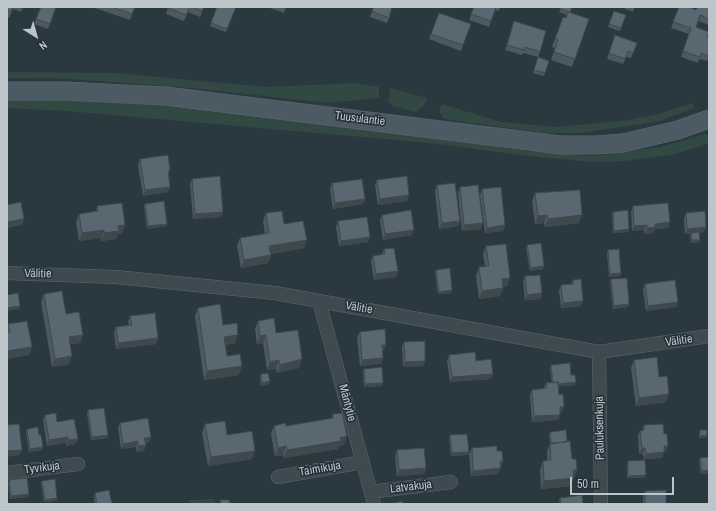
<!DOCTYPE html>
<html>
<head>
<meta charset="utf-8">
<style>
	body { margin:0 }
	#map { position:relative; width:716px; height:511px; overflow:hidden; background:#2a3940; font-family:"Archivo Narrow",sans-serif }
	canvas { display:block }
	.frame { position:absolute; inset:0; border:8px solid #bbc5ca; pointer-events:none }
	.north { position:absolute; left:16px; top:16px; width:40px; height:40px; -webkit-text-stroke:3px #232f36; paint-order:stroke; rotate:143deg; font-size:11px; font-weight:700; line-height:16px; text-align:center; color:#bbc5ca }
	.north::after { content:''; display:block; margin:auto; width:14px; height:18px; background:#bbc5ca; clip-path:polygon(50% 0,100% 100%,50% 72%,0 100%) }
	.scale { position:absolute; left:570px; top:477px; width:104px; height:18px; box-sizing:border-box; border:2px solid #bbc5ca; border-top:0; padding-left:5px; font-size:12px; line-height:14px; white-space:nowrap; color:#bbc5ca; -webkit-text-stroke:3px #232f36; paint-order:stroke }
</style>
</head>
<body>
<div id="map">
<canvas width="716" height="511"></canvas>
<div class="frame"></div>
<div class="north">N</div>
<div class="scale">50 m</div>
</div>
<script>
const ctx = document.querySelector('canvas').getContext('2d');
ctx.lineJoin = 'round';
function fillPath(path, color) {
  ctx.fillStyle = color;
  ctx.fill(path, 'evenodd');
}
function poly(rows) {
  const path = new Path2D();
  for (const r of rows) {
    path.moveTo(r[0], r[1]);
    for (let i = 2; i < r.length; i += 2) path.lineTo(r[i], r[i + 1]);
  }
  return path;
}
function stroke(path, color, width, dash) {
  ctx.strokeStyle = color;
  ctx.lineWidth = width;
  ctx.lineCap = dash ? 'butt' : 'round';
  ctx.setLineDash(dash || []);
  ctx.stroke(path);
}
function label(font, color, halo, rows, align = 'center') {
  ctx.font = font + ' "Archivo Narrow",sans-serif';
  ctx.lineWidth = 3;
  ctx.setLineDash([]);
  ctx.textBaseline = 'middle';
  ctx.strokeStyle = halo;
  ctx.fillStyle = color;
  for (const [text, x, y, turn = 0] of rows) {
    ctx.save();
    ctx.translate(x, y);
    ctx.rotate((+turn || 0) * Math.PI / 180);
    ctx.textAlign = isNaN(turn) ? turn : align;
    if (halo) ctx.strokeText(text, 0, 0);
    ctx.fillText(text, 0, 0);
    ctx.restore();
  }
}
fillPath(poly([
	[7,72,115,73,267,87,355,83,379,87,379,98,327,103,192,88,55,78,7,78],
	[390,88,427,98,425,105,416,112,392,106,392,104,388,102],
	[7,97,63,98,190,106,528,151,592,156,661,147,704,134,708,135,709,142,707,144,671,155,625,161,592,162,528,156,430,143,67,111,7,108],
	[692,103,695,108,656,122,580,133,548,133,449,120,443,118,439,110,442,104,501,122,557,127,628,120,658,114],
	[214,499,215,504,190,504,189,500]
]), '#324842');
const minor = poly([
	[7,273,116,277,275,293,599,352,709,336],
	[319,301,374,504],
	[599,352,601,504],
	[7,473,78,464],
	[278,477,363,462],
	[371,492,451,482]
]);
const secondary = poly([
	[7,91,66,91,166,96,561,145,595,145,623,143,678,130,709,119]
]);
stroke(minor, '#5c686e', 14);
stroke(secondary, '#5c686e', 19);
stroke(minor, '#3e4a50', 13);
stroke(secondary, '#4c5a63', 18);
fillPath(poly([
	[7,7,23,7,21,12,13,9,9,18,7,17],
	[56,7,48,29,34,24,36,19],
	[92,7,135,7,130,20],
	[168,7,204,7,200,17,188,12,184,21,166,14],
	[217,7,236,7,226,32,210,26],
	[267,7,286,7,284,13],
	[374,7,389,18,387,23,370,17],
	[474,7,500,7,499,11,495,10,489,27,469,20],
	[561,7,570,12,589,19,572,67,551,60,555,48,552,47,560,25,566,18,567,15,559,12],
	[621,7,635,7,633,12],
	[679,7,696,10,709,7,709,25,698,21,696,27,707,36,709,55,707,61,699,59,698,63,681,57,689,34,671,28],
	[614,11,626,15,620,31,608,27],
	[439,13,471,24,461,51,429,39],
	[514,21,540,52,538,57,523,53,522,55,505,50],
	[615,35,637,43,631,58,626,57,623,64,607,59],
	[538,57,549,61,544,76,533,73],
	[140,159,170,170,169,174,170,187,168,192,143,196,138,165],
	[192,179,223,212,221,217,193,219,190,184],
	[377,180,409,195,407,201,378,205,375,185],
	[332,183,365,199,363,204,333,209,330,189],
	[437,185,460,221,458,226,439,229,435,191],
	[460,187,483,223,481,229,462,231,458,193],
	[482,189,505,225,503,231,485,233,480,195],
	[535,193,579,223,545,227,544,223,535,224,532,201],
	[145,204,166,226,147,229,144,206],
	[97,206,125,225,122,233,118,234,116,239,101,241,101,238,79,241,76,222,79,214,96,212],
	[633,206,668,228,655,229,653,233,645,234,644,230,632,231,631,212],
	[613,212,628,232,613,233,612,214],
	[266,213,284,224,304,248,270,254,271,255,268,263,241,268,237,246,240,238,265,234,263,221],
	[686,213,704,232,699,233,700,240,699,243,691,243,690,236,691,234,685,234,684,219],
	[382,215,412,235,383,240,380,220],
	[338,221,370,237,368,242,339,246,336,227],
	[527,245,543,269,530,271,526,248],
	[486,246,510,278,507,286,502,287,503,288,500,296,479,299,476,276,479,267,485,267,483,254],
	[384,249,398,271,396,277,374,280,371,261,373,256,382,254],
	[608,250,621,273,620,276,609,277,607,253],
	[436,270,452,290,451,293,438,294,435,273],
	[525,276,542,293,540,299,525,300,523,282],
	[611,279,629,304,628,307,613,309,610,282],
	[573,280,581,306,561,308,559,291,561,285,571,284],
	[645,284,678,302,676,307,646,311,643,290],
	[44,294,66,314,83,335,80,343,70,344,69,364,52,367,41,302],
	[198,308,223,325,235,343,225,345,227,356,239,375,204,380,195,316],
	[130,316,158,338,156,344,116,349,114,332,116,327,129,325,128,322],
	[258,321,276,333,299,368,277,373,276,369,267,370,263,343,257,344,255,329],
	[8,324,32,347,29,355,7,359,7,327],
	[360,332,384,350,383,351,383,358,381,364,360,366,357,337],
	[404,342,425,361,423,366,403,367,402,347],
	[449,355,476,361,493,374,491,379,450,382,447,361],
	[634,360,666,402,636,406,631,368],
	[551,365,571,375,576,382,575,385,559,386,559,395,562,413,560,413,560,415,558,420,532,422,530,395,532,390,544,388,546,383,552,383,550,368],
	[364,369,382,386,364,387,363,372],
	[261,374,270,381,269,384,261,386,260,377],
	[88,410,108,435,107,438,91,440,87,413],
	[333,414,344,445,339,446,338,449,284,458,283,455,275,456,271,434,274,426,286,426,331,419],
	[45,415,57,422,78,439,75,444,66,446,66,443,47,446,43,420],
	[120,423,151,437,149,442,145,443,144,451,136,452,136,447,121,449,118,428],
	[205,424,252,459,208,466,202,433],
	[644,425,664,434,666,452,664,452,662,458,644,459,643,454,639,454,638,436,640,431,642,431],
	[27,429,39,435,43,447,42,450,29,452,26,432],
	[700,430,706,438,699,438,699,433],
	[550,432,567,442,572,459,577,470,571,486,541,489,540,470,543,461,547,461,547,452,550,443,549,435],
	[450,435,469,452,468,455,451,456,449,438],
	[472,448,497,451,503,461,501,467,500,467,498,474,471,476,469,454],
	[397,450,426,468,424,474,397,476,395,456],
	[709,457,709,473,701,474,699,461,700,458],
	[628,461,646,475,644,478,627,478,627,464],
	[9,480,29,494,28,497,10,499,8,483],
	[42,481,57,498,56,501,44,502,41,483],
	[645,491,666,504,643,504,643,497],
	[95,493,112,504,95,504,94,496],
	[560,498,583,504,560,504,559,501]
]), '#4d5960');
fillPath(poly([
	[170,187,168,192,143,196,145,190],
	[409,195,407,201,378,205,380,199],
	[365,199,363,204,333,209,335,203],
	[223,212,221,217,193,219,195,214],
	[547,215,544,223,535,224,538,216],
	[582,215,579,223,545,227,548,219],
	[24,219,22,225,7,228,7,222],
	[460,221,458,226,439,229,442,223],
	[670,222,668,228,655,229,653,233,645,234,647,228,655,224],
	[483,223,481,229,462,231,464,225],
	[167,224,166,226,147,229,148,226],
	[125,225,122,233,118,234,116,239,101,241,104,233,118,226],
	[505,225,503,231,485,233,487,228],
	[647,225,644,230,632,231,634,226],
	[706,227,704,232,685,234,687,229],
	[629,229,628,232,613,233,614,231],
	[104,230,101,238,79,241,82,233],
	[414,230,412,235,383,240,385,234],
	[370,237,368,242,339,246,341,241],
	[307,240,304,248,266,254,269,246],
	[692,240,700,240,699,243,691,243],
	[271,255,268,263,241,268,244,260],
	[544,266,543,269,530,271,531,268],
	[398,271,396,277,374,280,376,274],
	[621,273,620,276,609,277,610,274],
	[510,278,507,286,499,287,502,279],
	[503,288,500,296,479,299,482,291],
	[452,290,451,293,438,294,439,292],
	[542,293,540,299,525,300,527,295],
	[583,301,581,306,561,308,563,303],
	[678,302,676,307,646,311,648,306],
	[629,304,628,307,613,309,614,306],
	[20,306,19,309,7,311,7,308],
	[83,335,80,343,66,345,69,337],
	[238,335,235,343,221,346,224,337],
	[266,335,263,343,257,344,260,336],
	[158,338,156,344,116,349,118,343],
	[382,345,386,345,384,350,380,351],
	[32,347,29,355,7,359,7,351],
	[72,356,69,364,52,367,55,359],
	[383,358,381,364,360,366,362,360],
	[302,359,299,368,277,373,280,365],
	[279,360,276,369,267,370,270,362],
	[425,361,423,366,403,367,405,362],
	[242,366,239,375,204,380,207,371],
	[493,374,491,379,450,382,452,377],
	[270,381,269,384,261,386,262,383],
	[576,382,575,385,552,387,553,384],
	[383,383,382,386,364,387,365,384],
	[669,394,666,402,636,406,639,398],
	[560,407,564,407,562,413,558,413],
	[560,415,558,420,532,422,534,416],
	[108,435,107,438,91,440,92,437],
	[707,435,706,438,699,438,700,436],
	[347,436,344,445,339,446,338,449,284,458,287,450],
	[68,437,66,443,47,446,49,440],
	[151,437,149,442,142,443,144,438],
	[78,439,75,444,66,446,68,440],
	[138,441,136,447,121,449,123,444],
	[146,445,144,451,136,452,138,446],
	[286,446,283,455,275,456,278,448],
	[664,446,668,446,666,452,662,452],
	[43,447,42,450,29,452,30,449],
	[642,448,645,448,643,454,639,454],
	[22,450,20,455,7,457,7,451],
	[255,451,252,459,208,466,211,457],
	[469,452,468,455,451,456,452,453],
	[664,452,662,458,644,459,646,454],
	[503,461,501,467,498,467,500,462],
	[426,468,424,474,397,476,399,470],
	[501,468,498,474,471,476,473,471],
	[573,470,577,470,571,486,541,489,544,481],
	[709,470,709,473,701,474,702,471],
	[646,475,644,478,627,478,628,476],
	[29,494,28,497,10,499,11,496],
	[57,498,56,501,44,502,45,500]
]), '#3e494e');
const building = poly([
	[7,7,13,7,11,12,7,10,7,7],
	[41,7,56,7,50,24,36,19,41,7],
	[111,7,135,7,132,14,111,7],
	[168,7,190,7,186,15,168,8,168,7],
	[192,7,204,7,202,11,192,7],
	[217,7,236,7,227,29,211,23,217,7],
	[374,7,392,7,389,18,372,11,374,7],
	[474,7,496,7,491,21,471,14,474,7],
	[561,7,572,7,570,12,561,9,561,7],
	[679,7,689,7,696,10,697,7,709,7,709,19,700,15,696,27,709,32,707,36,709,37,709,56,701,53,700,57,683,51,691,28,673,22,679,7],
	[614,11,626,15,621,28,609,24,614,11],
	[568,12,589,19,575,59,554,52,558,40,555,39,563,17,566,18,568,12],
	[439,13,471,24,463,45,431,34,439,13],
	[514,21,546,31,540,52,525,47,524,50,507,45,514,21],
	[615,35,637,43,633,53,628,51,625,59,609,53,615,35],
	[538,57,549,61,545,73,534,70,538,57],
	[168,155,170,170,168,171,170,187,145,190,140,159,168,155],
	[220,176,223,212,195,214,192,179,220,176],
	[407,176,409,195,380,199,377,180,407,176],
	[362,179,365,199,335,203,332,183,362,179],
	[455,183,460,221,442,223,437,185,455,183],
	[478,185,483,223,464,225,460,187,478,185],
	[501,187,505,225,487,228,482,189,501,187],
	[580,190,582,215,548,219,547,215,538,216,535,193,580,190],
	[164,201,167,224,148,226,145,204,164,201],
	[21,202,24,219,7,222,7,205,21,202],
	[122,203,125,225,118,226,119,231,104,233,104,230,82,233,79,214,98,211,97,206,122,203],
	[668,203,670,222,655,224,655,227,647,228,647,225,634,226,633,206,668,203],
	[411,210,414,230,385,234,382,215,411,210],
	[628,210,629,229,614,231,613,212,628,210],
	[282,211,284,224,303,221,307,240,269,246,271,255,244,260,240,238,269,233,266,213,282,211],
	[705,211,706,227,687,229,686,213,705,211],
	[367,217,370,237,341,241,338,221,367,217],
	[699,232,700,240,692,240,691,233,699,232],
	[541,243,544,266,531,268,527,245,541,243],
	[506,244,510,278,502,279,503,288,482,291,479,267,489,266,486,246,506,244],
	[394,248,398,271,376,274,373,256,385,254,384,249,394,248],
	[619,249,621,273,610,274,608,250,619,249],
	[450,268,452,290,439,292,436,270,450,268],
	[540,275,542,293,527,295,525,276,540,275],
	[627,278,629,304,614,306,611,279,627,278],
	[581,279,583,301,563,303,561,285,573,284,573,280,581,279],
	[675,280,678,302,648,306,645,284,675,280],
	[62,291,66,314,79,312,83,335,69,337,72,356,55,359,44,294,62,291],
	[18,293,20,306,7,308,7,295,18,293],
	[220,304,223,325,237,323,238,335,224,337,227,356,240,354,242,366,207,371,198,308,220,304],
	[155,313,158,338,118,343,116,327,132,325,130,316,155,313],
	[274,318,276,333,298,330,302,359,280,365,279,360,270,362,266,335,260,336,258,321,274,318],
	[27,321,32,347,7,351,7,332,10,332,8,324,27,321],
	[385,329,386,345,382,345,383,358,362,360,360,332,385,329],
	[425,341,425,361,405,362,404,342,425,341],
	[475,352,476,361,491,359,493,374,452,377,449,355,475,352],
	[657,357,659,377,667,376,669,394,639,398,634,360,657,357],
	[570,363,571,375,575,375,576,382,559,384,558,382,553,383,551,365,570,363],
	[382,367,383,383,365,384,364,369,382,367],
	[268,373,270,381,262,383,261,374,268,373],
	[558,382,559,395,563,394,564,407,560,407,560,415,534,416,532,390,547,388,546,383,558,382],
	[104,408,108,435,92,437,88,410,104,408],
	[56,413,57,422,74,419,78,439,68,440,68,437,49,440,45,415,56,413],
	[342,413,347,436,340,438,341,441,287,450,286,446,278,448,274,426,285,423,286,426,333,418,333,414,342,413],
	[148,418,151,437,144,438,146,445,138,446,138,441,123,444,120,423,148,418],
	[225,421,227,435,252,431,255,451,211,457,205,424,225,421],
	[19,424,22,450,7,451,7,425,19,424],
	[663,424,664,434,667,434,668,446,664,446,664,452,646,454,645,448,642,448,640,431,644,430,644,425,663,424],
	[38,427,39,435,41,435,43,447,30,449,27,429,38,427],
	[566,430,567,442,551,443,550,432,566,430],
	[700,430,707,430,707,435,700,436,700,430],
	[467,434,469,452,452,453,450,435,467,434],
	[570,441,572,459,576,459,577,470,573,470,574,478,544,481,543,461,551,460,550,444,570,441],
	[497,446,497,451,502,451,503,461,500,462,501,468,473,471,472,448,497,446],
	[424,448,426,468,399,470,397,450,424,448],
	[709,457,709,470,702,471,700,458,709,457],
	[645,460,646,475,628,476,628,461,645,460],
	[27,478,29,494,11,496,9,480,27,478],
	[55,479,57,498,45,500,42,481,55,479],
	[109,490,112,504,97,504,95,493,109,490],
	[666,490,666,504,645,504,645,491,666,490],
	[582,495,583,504,561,504,560,498,582,495],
	[220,500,229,500,230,504,221,504,220,500],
	[402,501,403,504,390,504,402,501]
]);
fillPath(building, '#596870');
stroke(building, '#3e494e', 1);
label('12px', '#bbc5ca', '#232f36', [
	["Tuusulantie",360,119,7],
	["Välitie",38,274,1],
	["Välitie",359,308,10],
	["Välitie",679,341,-8],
	["Mäntytie",347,403,75],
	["Pauluksenkuja",600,428,-91],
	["Tyvikuja",42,468,-7],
	["Taimikuja",320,469,-10],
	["Latvakuja",411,487,-7]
]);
</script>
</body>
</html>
